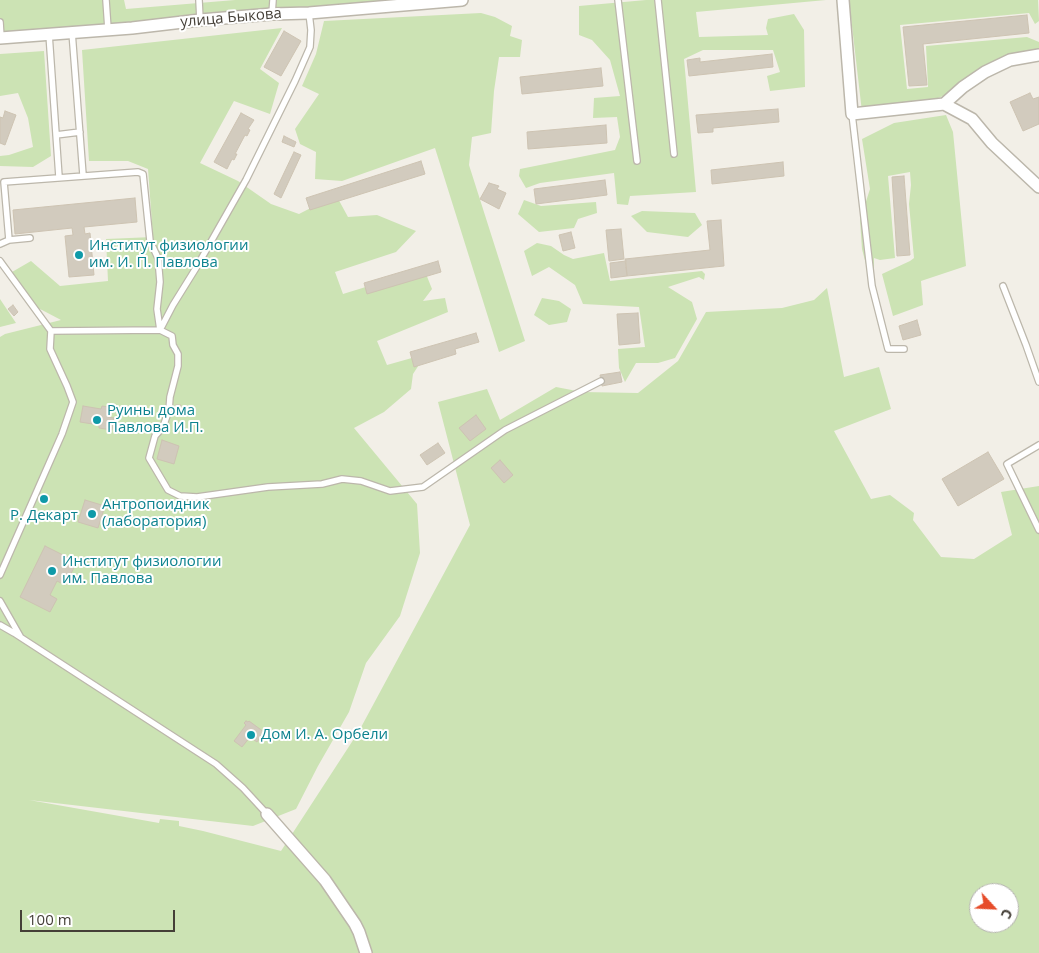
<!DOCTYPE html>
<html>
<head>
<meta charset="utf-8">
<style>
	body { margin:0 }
	#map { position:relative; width:1039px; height:953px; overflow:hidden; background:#f2efe7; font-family:"Open Sans",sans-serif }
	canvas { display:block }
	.north { position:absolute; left:969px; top:883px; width:50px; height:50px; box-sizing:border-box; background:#fff; border:1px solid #b4b2af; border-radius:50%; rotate:115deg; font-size:14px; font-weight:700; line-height:20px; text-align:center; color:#443f37 }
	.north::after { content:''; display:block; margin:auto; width:18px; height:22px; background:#e64c2a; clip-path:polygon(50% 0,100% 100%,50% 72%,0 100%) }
	.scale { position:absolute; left:20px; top:910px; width:155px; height:22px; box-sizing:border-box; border:2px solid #443f37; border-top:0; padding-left:6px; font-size:15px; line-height:18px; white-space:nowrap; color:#443f37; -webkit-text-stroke:4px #fff; paint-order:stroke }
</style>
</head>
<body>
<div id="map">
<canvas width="1039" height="953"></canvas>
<div class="north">С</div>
<div class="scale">100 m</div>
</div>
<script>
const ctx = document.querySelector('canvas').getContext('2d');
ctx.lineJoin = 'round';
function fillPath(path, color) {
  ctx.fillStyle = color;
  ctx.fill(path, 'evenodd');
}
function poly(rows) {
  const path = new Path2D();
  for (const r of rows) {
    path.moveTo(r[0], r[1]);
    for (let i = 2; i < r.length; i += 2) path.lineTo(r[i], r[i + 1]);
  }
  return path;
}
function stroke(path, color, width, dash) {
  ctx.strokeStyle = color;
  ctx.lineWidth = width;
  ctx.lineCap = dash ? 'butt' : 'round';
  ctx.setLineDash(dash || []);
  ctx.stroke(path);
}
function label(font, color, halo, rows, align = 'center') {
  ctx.font = font + ' "Open Sans",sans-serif';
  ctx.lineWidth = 4;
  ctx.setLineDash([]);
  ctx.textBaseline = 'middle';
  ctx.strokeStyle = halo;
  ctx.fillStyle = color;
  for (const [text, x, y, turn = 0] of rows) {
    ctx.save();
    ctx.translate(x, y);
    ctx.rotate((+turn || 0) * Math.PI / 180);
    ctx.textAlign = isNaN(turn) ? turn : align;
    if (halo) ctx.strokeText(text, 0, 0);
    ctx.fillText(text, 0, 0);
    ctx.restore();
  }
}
fillPath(poly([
	[0,0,124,0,126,9,235,0,396,0,0,33],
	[646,0,826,0,696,12,699,37,768,35,766,28,768,19,794,14,804,30,805,87,770,91,767,76,780,72,773,50,703,50,684,59,696,192,630,196,628,205,617,204,614,173,540,183,526,188,519,176,520,169,615,150,620,137,617,117,593,118,594,98,620,96,610,60,592,40,579,35,579,6],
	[849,0,1038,0,1039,21,1035,24,1029,13,900,25,907,89,928,87,926,46,1027,37,1039,42,1039,50,948,94,928,102,862,112],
	[481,13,495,17,512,26,510,36,522,40,520,57,499,57,494,91,491,133,472,137,469,165,525,341,499,352,435,148,342,181,315,179,316,152,300,144,295,129,319,94,302,86,316,54,324,21],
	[282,28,260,69,279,83,270,114,234,101,200,163,238,181,271,204,299,214,336,195,348,217,377,215,416,231,396,252,335,272,343,294,424,269,432,289,423,301,445,298,448,312,377,341,387,365,426,354,413,374,411,389,384,412,354,428,417,504,420,553,400,616,366,663,349,712,318,766,296,809,253,826,29,800,159,823,160,819,179,821,179,826,203,831,281,851,359,731,470,525,438,402,487,389,500,420,556,387,582,392,638,393,678,361,706,312,782,308,814,300,827,288,844,377,879,367,891,409,834,431,871,499,890,495,914,513,913,520,941,557,974,559,1012,535,1001,492,1039,486,1039,953,0,953,0,337,5,334,61,320,42,310,32,306,12,272,31,261,60,286,108,281,106,239,153,237,148,169,128,161,89,161,82,50],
	[979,893,1009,893,1009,923,979,923],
	[44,51,51,156,33,167,0,166,0,156,9,155,33,147,28,118,18,93,0,96,0,54],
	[946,115,953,132,966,266,921,281,923,305,893,316,882,274,910,261,914,258,909,204,911,185,910,172,888,176,895,258,880,260,874,258,874,284,870,280,862,249,860,220,870,189,862,139,894,123],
	[524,200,541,206,596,202,597,213,578,219,574,228,539,232,518,214],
	[642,211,695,213,702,225,688,237,647,232,631,216],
	[537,243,551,246,564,255,573,259,604,253,610,281,702,271,705,274,704,280,699,277,668,287,692,302,697,319,675,358,658,363,636,363,625,382,619,368,618,349,645,347,639,307,583,304,575,285,549,267,532,276,524,251],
	[542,298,559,301,571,309,567,322,549,325,534,315],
	[0,299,16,323,0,327]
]), '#cce3b4');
const building = poly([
	[1027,15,1029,33,923,44,927,85,909,86,903,27,1027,15],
	[284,31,301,41,281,76,264,67,284,31],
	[772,54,773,67,689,76,687,60,700,58,700,62,772,54],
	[601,68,603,86,522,94,520,77,601,68],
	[1030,93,1033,99,1039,97,1039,124,1023,131,1010,102,1030,93],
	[778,109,779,122,713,128,713,132,698,133,696,115,778,109],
	[5,111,16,115,5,145,0,143,0,117,3,118,5,111],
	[241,113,254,120,248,129,250,130,247,136,245,135,235,154,237,154,234,160,232,159,227,169,214,162,241,113],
	[606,125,607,143,528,149,527,132,606,125],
	[284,136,296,142,294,147,282,142,284,136],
	[294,152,301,155,281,198,274,194,294,152],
	[421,161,425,174,310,210,306,198,421,161],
	[783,162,784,176,712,184,711,170,783,162],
	[904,176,910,255,897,256,892,177,904,176],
	[605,180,607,195,536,204,534,189,605,180],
	[489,183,499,186,497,189,506,193,499,209,480,199,489,183],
	[135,198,137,222,84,227,85,234,90,233,94,275,69,277,65,236,73,235,72,228,15,234,13,210,135,198],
	[721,220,724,266,627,276,625,259,710,250,707,221,721,220],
	[621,229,624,259,609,261,606,230,621,229],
	[571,232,575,248,563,251,559,235,571,232],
	[438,261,441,272,367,294,364,283,438,261],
	[626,261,627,276,611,278,610,263,626,261],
	[13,305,18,312,14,316,8,309,13,305],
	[638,313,640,343,619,345,617,314,638,313],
	[917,320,921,335,903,340,899,326,917,320],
	[476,333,479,342,455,349,456,354,414,367,410,352,476,333],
	[620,372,622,382,602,386,600,375,620,372],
	[176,405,181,405,180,413,176,413,176,405],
	[83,406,101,409,102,406,109,407,108,417,114,418,112,430,99,428,99,425,80,422,83,406],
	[476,415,486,429,470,441,459,428,476,415],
	[162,440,179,446,174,464,157,459,162,440],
	[438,443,445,453,427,465,420,455,438,443],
	[988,452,1004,479,958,506,942,479,988,452],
	[500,460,513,475,504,483,491,468,500,460],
	[85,500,105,506,98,528,78,522,85,500],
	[45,546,77,562,65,585,57,581,50,595,57,599,50,612,20,597,45,546],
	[246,721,248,722,249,721,264,732,257,742,250,737,242,747,234,741,246,725,244,723,246,721]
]);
fillPath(building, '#d2cbbe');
stroke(building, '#cdc3b2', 1);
const service = poly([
	[106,0,108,29],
	[199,0,200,20],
	[618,0,637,161],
	[658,0,674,154],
	[272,14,273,0],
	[0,22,1,38],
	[72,32,83,175],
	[49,34,59,177],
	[852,114,872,286,888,349,904,349],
	[56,135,80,132],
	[30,238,9,240,4,182,138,172,143,174,150,241,158,258,160,282,157,309,160,330,172,336,173,345,178,354,178,366,170,397,169,410,163,427,155,436,149,458,168,490,180,496,197,497,268,487,322,484,342,479,361,481,390,491,423,487,505,430,601,381],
	[0,244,9,240],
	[0,261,51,331,50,349,67,386,73,402,62,434,0,575],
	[1003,286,1026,345,1039,382],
	[51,331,160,330,173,305,196,268,246,180,295,81,310,47,311,30,309,13],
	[1039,445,1007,464,1039,530],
	[0,601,20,636],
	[0,625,14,633,216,764,243,788,267,814]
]);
const minor = poly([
	[843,0,852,114,944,104],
	[0,38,132,28,200,20,272,14,309,13,462,0],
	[944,104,972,119,992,143,1039,187],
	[944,104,963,87,985,72,1010,60,1039,55],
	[267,814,325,880,355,924,359,932,366,953]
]);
stroke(service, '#bcb7ab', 8);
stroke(minor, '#bcb7ab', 14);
stroke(service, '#fff', 5.5);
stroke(minor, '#fff', 11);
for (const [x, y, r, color] of [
	[79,255,5,"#0f9aa8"],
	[97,420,5,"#0f9aa8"],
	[44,499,5,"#0f9aa8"],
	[92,514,5,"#0f9aa8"],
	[52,571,5,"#0f9aa8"],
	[251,735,5,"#0f9aa8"]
]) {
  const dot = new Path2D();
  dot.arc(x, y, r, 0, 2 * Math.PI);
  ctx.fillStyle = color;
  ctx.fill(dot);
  stroke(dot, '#fff', 2);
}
label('15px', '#443f37', '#fff', [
	["улица Быкова",231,18,-5]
]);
label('15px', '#0d838f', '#fff', [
	["Институт физиологии",89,246],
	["им. И. П. Павлова",89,263],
	["Руины дома",107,411],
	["Павлова И.П.",107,428],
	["Антропоидник",102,505],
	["(лаборатория)",102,522],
	["Р. Декарт",44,516,"center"],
	["Институт физиологии",62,562],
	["им. Павлова",62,579],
	["Дом И. А. Орбели",261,735]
], 'left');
</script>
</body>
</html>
